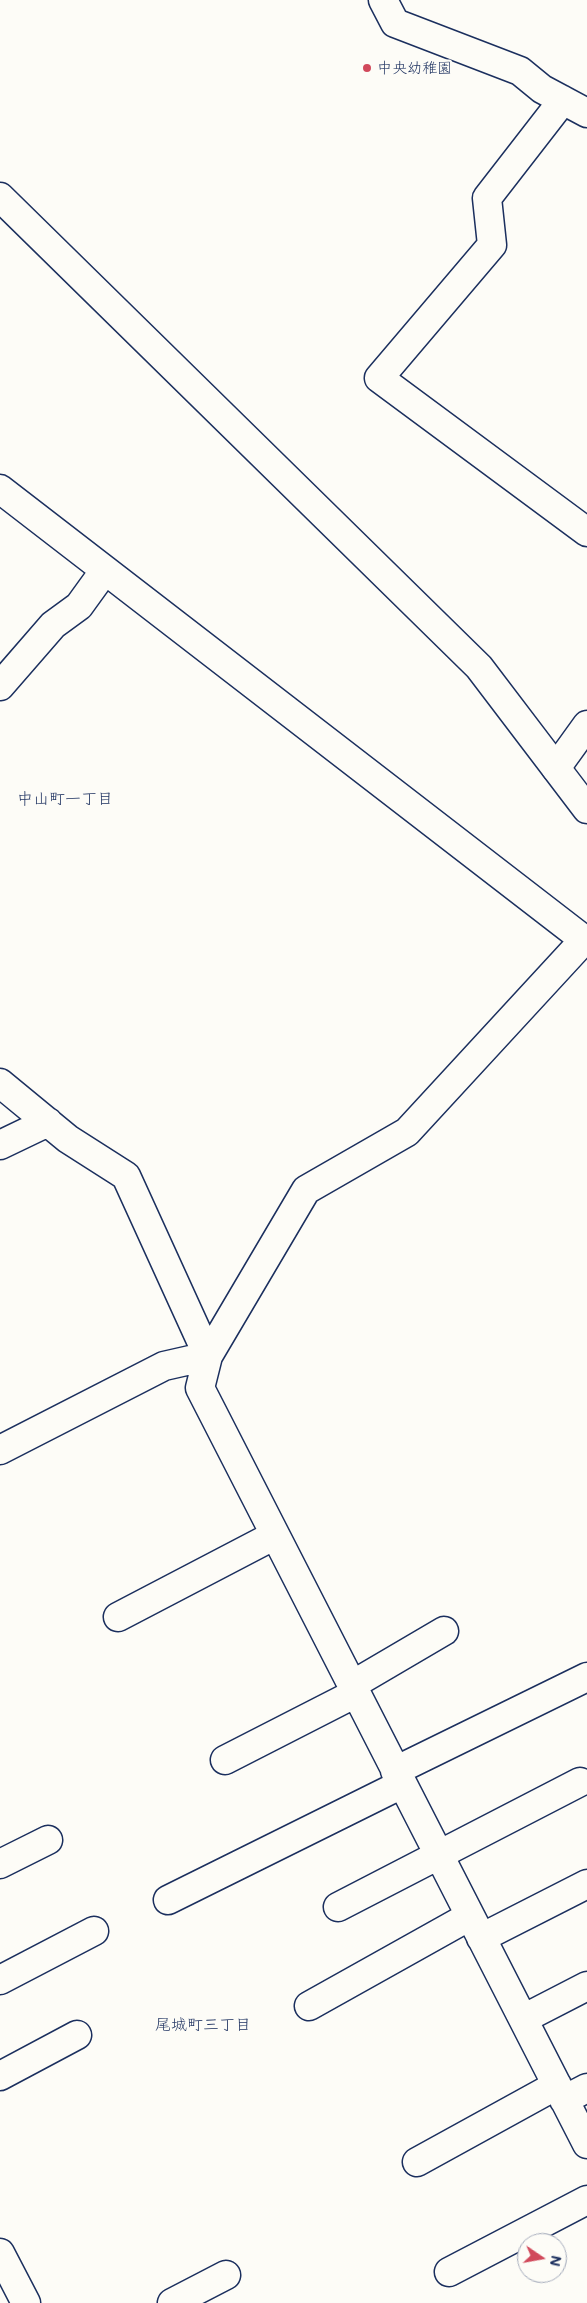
<!DOCTYPE html>
<html>
<head>
<meta charset="utf-8">
<style>
	body { margin:0 }
	#map { position:relative; width:587px; height:2303px; overflow:hidden; background:#fdfcf7; font-family:Mali,sans-serif }
	canvas { display:block }
	.north { position:absolute; left:517px; top:2233px; width:50px; height:50px; box-sizing:border-box; background:#fdfcf7; border:1px solid #a3aaba; border-radius:50%; rotate:102deg; font-size:14px; font-weight:700; line-height:20px; text-align:center; color:#1b2f5e }
	.north::after { content:''; display:block; margin:auto; width:18px; height:22px; background:#d1495b; clip-path:polygon(50% 0,100% 100%,50% 72%,0 100%) }
</style>
</head>
<body>
<div id="map">
<canvas width="587" height="2303"></canvas>
<div class="north">N</div>
</div>
<script>
const ctx = document.querySelector('canvas').getContext('2d');
ctx.lineJoin = 'round';
function poly(rows) {
  const path = new Path2D();
  for (const r of rows) {
    path.moveTo(r[0], r[1]);
    for (let i = 2; i < r.length; i += 2) path.lineTo(r[i], r[i + 1]);
  }
  return path;
}
function stroke(path, color, width, dash) {
  ctx.strokeStyle = color;
  ctx.lineWidth = width;
  ctx.lineCap = dash ? 'butt' : 'round';
  ctx.setLineDash(dash || []);
  ctx.stroke(path);
}
function label(font, color, halo, rows, align = 'center') {
  ctx.font = font + ' Mali,"Klee One",sans-serif';
  ctx.lineWidth = 4.5;
  ctx.setLineDash([]);
  ctx.textBaseline = 'middle';
  ctx.strokeStyle = halo;
  ctx.fillStyle = color;
  for (const [text, x, y, turn = 0] of rows) {
    ctx.save();
    ctx.translate(x, y);
    ctx.rotate((+turn || 0) * Math.PI / 180);
    ctx.textAlign = isNaN(turn) ? turn : align;
    if (halo) ctx.strokeText(text, 0, 0);
    ctx.fillText(text, 0, 0);
    ctx.restore();
  }
}
const minor = poly([
	[383,0,395,23,520,71,542,89,587,113],
	[563,100,487,198,492,245,379,378,587,532],
	[0,489,587,942],
	[0,686,53,625,79,606,105,570],
	[556,768,587,725],
	[584,940,407,1132,306,1190,208,1356,200,1388,587,2144],
	[0,1083,68,1139,126,1176,208,1356],
	[0,1145,48,1122],
	[0,1450,164,1366,208,1356],
	[118,1617,275,1535],
	[352,1685,444,1631],
	[225,1760,356,1693],
	[395,1771,587,1677],
	[0,1864,48,1840],
	[168,1900,402,1784],
	[338,1907,580,1782],
	[481,1938,587,1884],
	[0,1980,94,1931],
	[309,2006,470,1916],
	[523,2019,587,1986],
	[0,2076,77,2035],
	[564,2100,587,2088],
	[417,2162,557,2085],
	[0,2253,26,2303],
	[449,2272,587,2200],
	[172,2303,226,2275]
]);
const tertiary = poly([
	[0,197,479,667,587,809]
]);
stroke(minor, '#1b2f5e', 31);
stroke(tertiary, '#1b2f5e', 31);
stroke(minor, '#fdfcf7', 28);
stroke(tertiary, '#fdfcf7', 28);
for (const [x, y, r, color] of [
	[367,68,5,"#d1495b"]
]) {
  const dot = new Path2D();
  dot.arc(x, y, r, 0, 2 * Math.PI);
  ctx.fillStyle = color;
  ctx.fill(dot);
  stroke(dot, '#fdfcf7', 2);
}
label('15px', '#1b2f5e', '#fdfcf7', [
	["中央幼稚園",377,68]
], 'left');
label('16px', '#1b2f5e', '#fdfcf7', [
	["中山町一丁目",65,799],
	["尾城町三丁目",203,2025]
]);
</script>
</body>
</html>
